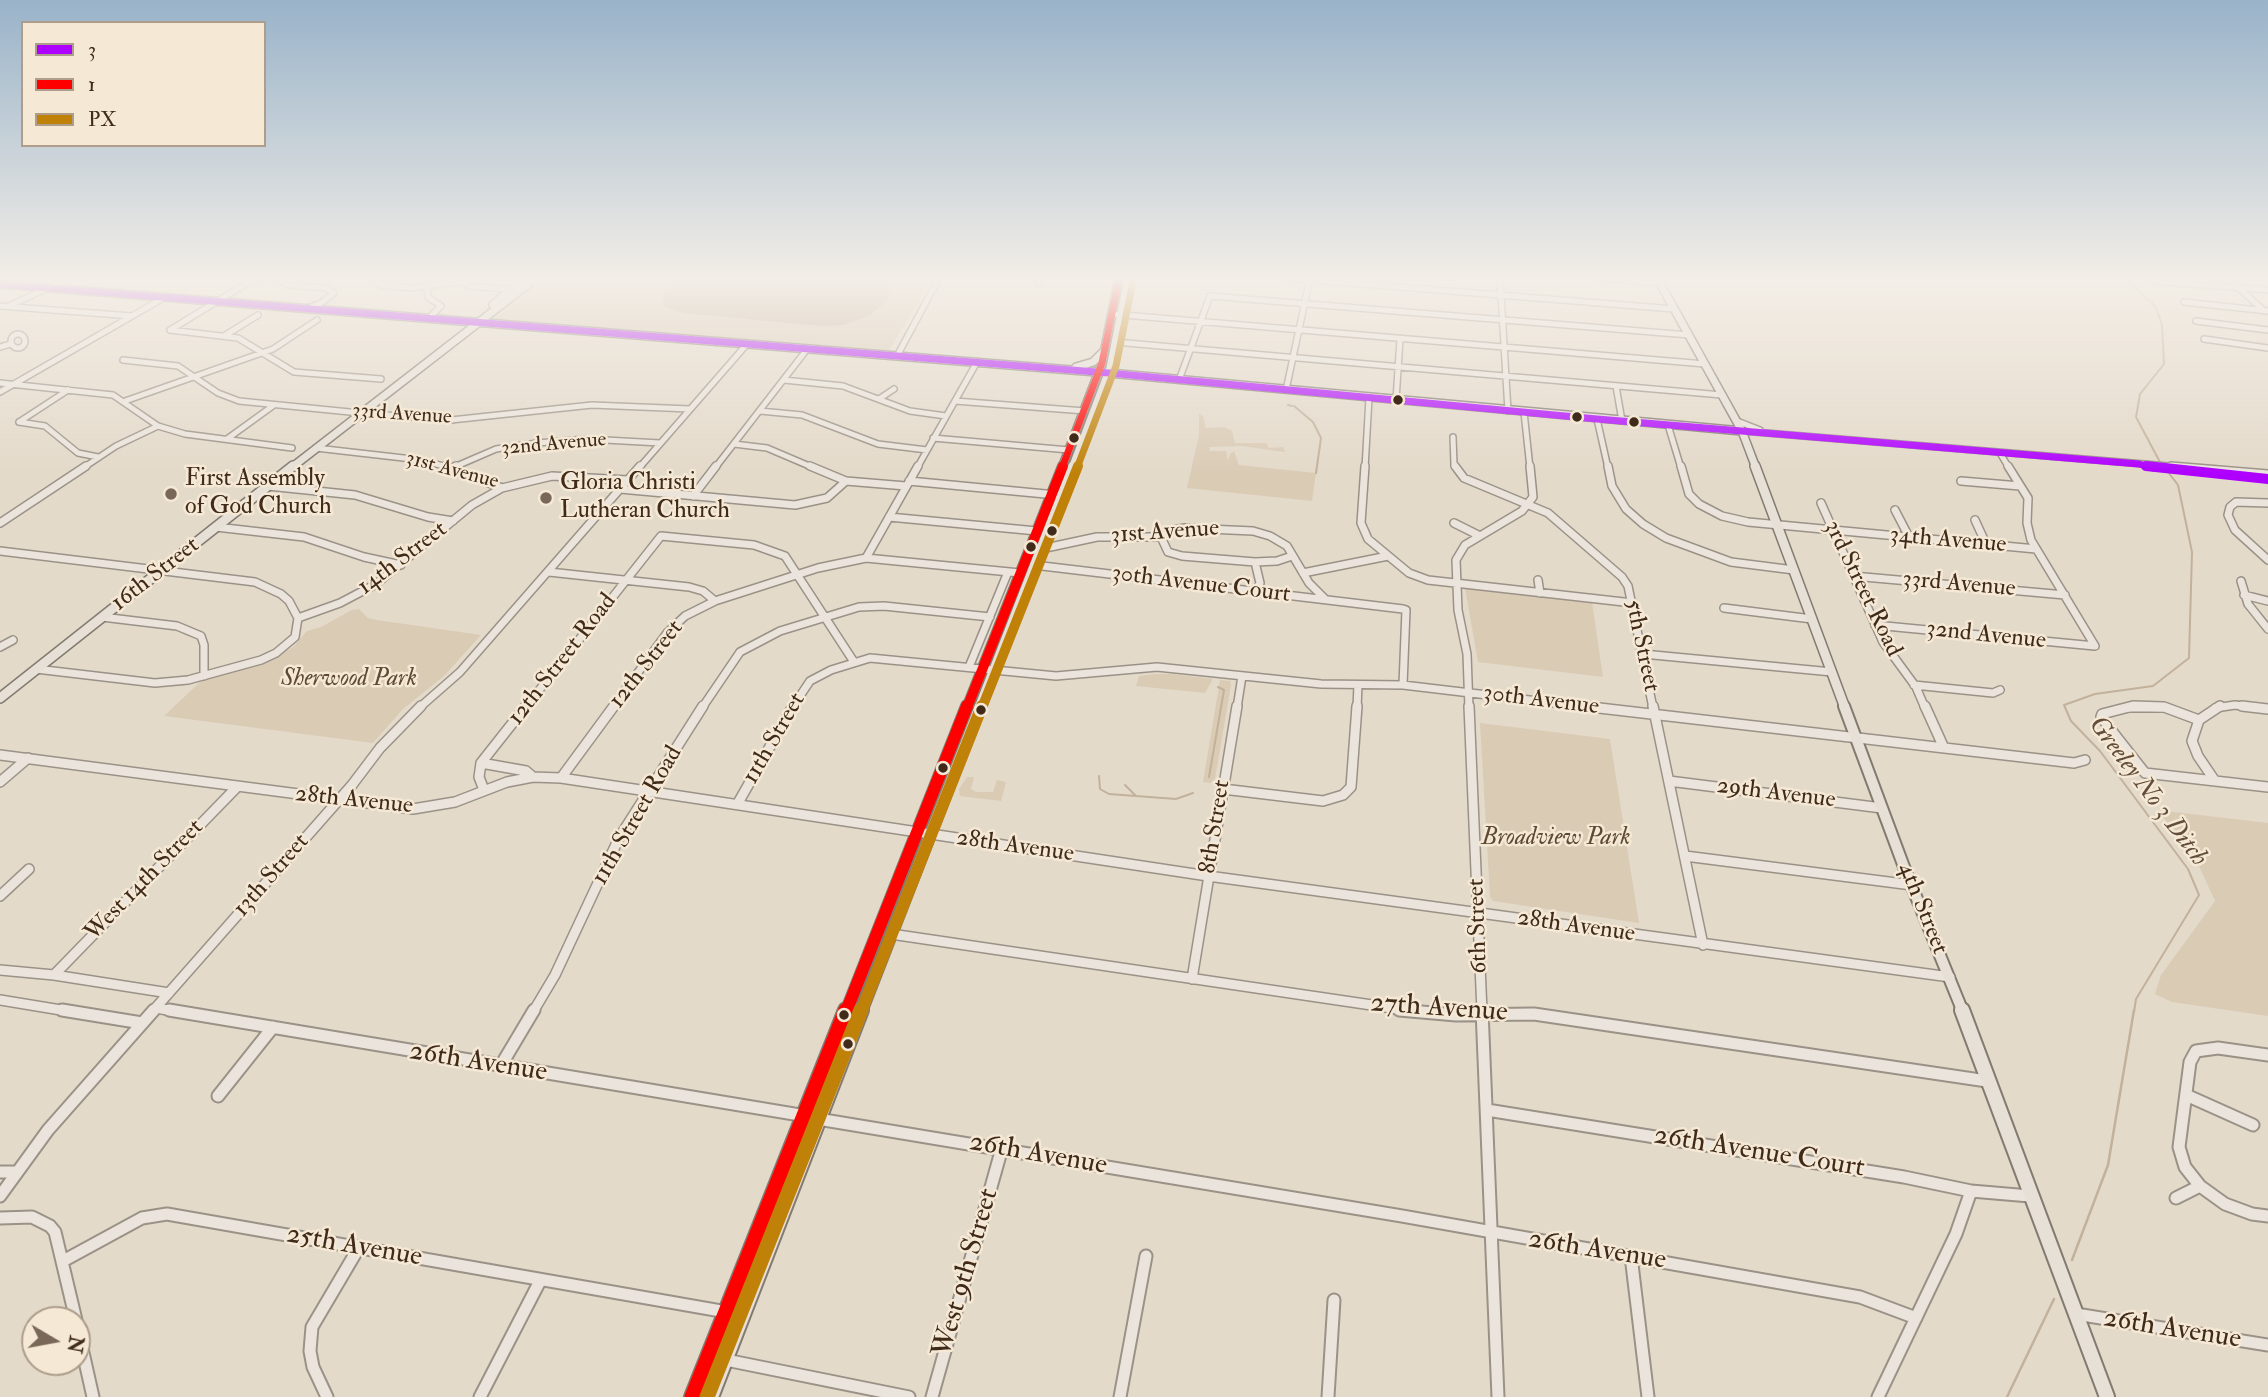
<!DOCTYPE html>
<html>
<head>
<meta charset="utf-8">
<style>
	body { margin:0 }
	#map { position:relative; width:2268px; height:1397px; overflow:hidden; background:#e4daca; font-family:"IM FELL Double Pica",serif }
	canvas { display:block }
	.legend { position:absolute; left:21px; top:21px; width:245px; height:126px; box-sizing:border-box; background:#f5e9d5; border:2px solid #ad9d8a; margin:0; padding:9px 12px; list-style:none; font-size:21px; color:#402b1a }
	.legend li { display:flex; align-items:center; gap:14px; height:35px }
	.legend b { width:35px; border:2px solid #ad9d8a }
	.north { position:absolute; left:21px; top:1306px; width:70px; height:70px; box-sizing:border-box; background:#f5e9d5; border:2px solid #ad9d8a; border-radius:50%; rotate:100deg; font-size:19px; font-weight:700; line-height:28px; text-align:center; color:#402b1a }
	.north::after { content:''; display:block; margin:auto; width:24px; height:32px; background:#796858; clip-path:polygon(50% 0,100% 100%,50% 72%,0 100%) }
</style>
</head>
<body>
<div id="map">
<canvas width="2268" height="1397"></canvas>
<ul class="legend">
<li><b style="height:9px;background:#ae00ff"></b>3</li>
<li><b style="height:9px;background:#f00"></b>1</li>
<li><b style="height:9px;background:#c08108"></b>PX</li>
</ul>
<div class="north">N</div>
</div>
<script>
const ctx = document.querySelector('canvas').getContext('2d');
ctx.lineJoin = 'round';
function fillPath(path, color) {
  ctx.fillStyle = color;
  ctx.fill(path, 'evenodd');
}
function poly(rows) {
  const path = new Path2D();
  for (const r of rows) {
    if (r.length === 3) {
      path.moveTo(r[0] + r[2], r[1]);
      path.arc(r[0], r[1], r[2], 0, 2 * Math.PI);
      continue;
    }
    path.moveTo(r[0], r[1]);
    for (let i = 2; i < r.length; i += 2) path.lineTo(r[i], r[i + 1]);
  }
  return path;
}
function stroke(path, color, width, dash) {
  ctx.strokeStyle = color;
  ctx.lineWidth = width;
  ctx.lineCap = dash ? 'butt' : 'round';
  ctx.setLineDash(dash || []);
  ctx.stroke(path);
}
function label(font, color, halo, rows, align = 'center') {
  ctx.font = font + ' "IM FELL Double Pica",serif';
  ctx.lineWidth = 5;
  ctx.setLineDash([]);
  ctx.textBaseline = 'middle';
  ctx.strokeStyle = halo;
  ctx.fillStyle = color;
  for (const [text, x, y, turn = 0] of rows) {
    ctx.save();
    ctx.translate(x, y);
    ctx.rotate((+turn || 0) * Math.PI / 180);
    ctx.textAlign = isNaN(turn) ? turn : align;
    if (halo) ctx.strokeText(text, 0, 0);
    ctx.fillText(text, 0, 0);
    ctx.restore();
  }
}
fillPath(poly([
	[543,278,675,278,668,285,662,297,664,306,683,313,890,278,934,278,889,350,492,320],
	[1199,414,1203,416,1206,428,1224,427,1232,431,1235,443,1266,443,1269,448,1283,447,1285,452,1241,446,1209,447,1210,451,1226,451,1228,461,1230,454,1234,451,1239,465,1316,473,1312,501,1187,488,1199,435],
	[1465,588,1592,602,1603,677,1478,662],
	[359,609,368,618,377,620,481,635,444,676,403,709,373,743,164,716,201,681,267,662,293,647,307,631,321,627,352,610],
	[1154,674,1173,674,1213,679,1205,693,1136,686,1139,676],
	[1220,680,1230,681,1231,685,1215,779,1210,783,1203,782],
	[1480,723,1610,739,1639,923,1493,901,1490,897],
	[967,777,974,777,971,789,976,792,993,792,997,780,1006,782,1001,801,960,796,959,789],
	[2157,810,2268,823,2268,1016,2172,1002,2155,994,2161,975,2215,901,2193,853]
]), '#dacbb5');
fillPath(poly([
	[675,278,890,278,891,280,888,300,869,316,843,325,822,326,683,313,664,307,662,298,668,285]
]), '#c2b19b');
stroke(poly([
	[2125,278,2155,306,2162,325,2164,364,2140,394,2136,417,2161,464],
	[1288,405,1292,406],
	[1294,406,1313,422,1321,438,1316,473],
	[1099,776,1100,789,1109,794,1176,799,1193,793],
	[1209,777,1224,690,1218,687],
	[1125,785,1136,796],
	[2134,1012,2136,999,2199,895,2188,869,2100,751,2071,721,2064,705,2095,694,2153,686,2189,658,2192,552,2178,485,2165,468]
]), '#c2b19b', 2);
stroke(poly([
	[2072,1260,2108,1165,2134,1010],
	[2007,1397,2054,1299]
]), '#c2b19b', 2.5);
const minorFar3 = poly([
	[269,278,290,285,326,288,334,293,321,303,306,309],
	[372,278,381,285,411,288,459,282],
	[1287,278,1674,309],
	[1500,278,1508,411],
	[1597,278,1661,283],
	[2228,278,2264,311],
	[458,279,469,286,515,290],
	[2154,281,2268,290],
	[1039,284,1042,278],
	[427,288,428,297,441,306,429,318],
	[2184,302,2268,311],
	[0,306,132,316],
	[9,306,69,278],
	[1112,314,1705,364],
	[2196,321,2268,330],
	[170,330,238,338,294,372,381,379],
	[170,330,249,282,262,278],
	[18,341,7],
	[224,336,258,315],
	[2204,339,2268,348],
	[1115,342,1722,395],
	[0,347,11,344],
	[897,356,939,278],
	[123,360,178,366,218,393,239,401,360,413,451,420,592,405,690,409],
	[784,380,843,386,910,411,946,416],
	[1179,380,1210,296,1689,335],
	[0,383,113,395,158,426,185,434,292,448],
	[1616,386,1622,421],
	[1286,390,1310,278],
	[0,392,165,297],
	[879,399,894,389],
	[1396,400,1400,339],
	[125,401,273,349,317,320],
	[955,401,1085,411],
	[760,411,802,415,878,444,927,450],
	[1524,412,1530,468],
	[1597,419,1608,468],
	[1737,421,1760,430],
	[19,422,45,426,78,453,98,457],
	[19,422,68,390],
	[1668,425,1681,468],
	[1742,431,2193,468],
	[1453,437,1454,464,1457,468],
	[933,438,1069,450],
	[227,439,274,405],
	[734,444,767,448,814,468],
	[316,448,421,460,451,468],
	[2000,453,2009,468],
	[83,468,116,446,158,426],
	[452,468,496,449,537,443,587,439,660,443],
	[639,468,747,344],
	[715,468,808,348],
	[917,468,977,362],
	[1365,468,1369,398]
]);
const minorFar2 = poly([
	[445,466,502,488],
	[810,466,846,481,906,486],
	[1365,466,1361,523,1368,539,1409,573,1428,580,1633,603],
	[1455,466,1464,478,1548,513,1622,577,1628,586,1653,708],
	[1608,466,1612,486,1626,509,1643,524,1666,538,1731,562,1794,570],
	[1681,466,1689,494,1699,504,1722,516,1748,522,2036,549],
	[2171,466,2268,474],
	[452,468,456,466],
	[909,481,1056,495],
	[1961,481,2020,486],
	[268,486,355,495,428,517,453,521],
	[620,489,795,505,827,498,846,481],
	[693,496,716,466],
	[1821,503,1883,642,1916,687,1925,708],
	[2268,503,2236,502,2230,507,2228,515,2235,530,2268,560],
	[1895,510,1909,537],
	[889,517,1037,531],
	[1975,520,1986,544],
	[0,523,86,466],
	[1454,523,1478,535],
	[216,527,304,537,364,557,401,565],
	[1161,537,1168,552,1182,556,1255,562,1277,561,1292,556],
	[1041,549,1097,537,1161,537,1172,530,1185,528,1253,531,1270,536,1287,546,1309,583,1325,599],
	[0,551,255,582,281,594,289,601,298,618],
	[866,558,918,466],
	[1255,562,1260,583,1256,592],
	[1034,565,1403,609,1406,610,1403,685],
	[549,572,689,587,703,591,715,601],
	[1303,573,1388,556],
	[1853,576,2065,595],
	[1538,580,1540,593],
	[2241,581,2248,604,2268,629],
	[2244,595,2268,601],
	[1724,608,1812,619],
	[102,617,177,626,201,636,204,645,204,676],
	[298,618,340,603,376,584,472,505,502,488,552,476,628,480],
	[1875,625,2095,646,2031,540,2027,523,2028,498,2008,466],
	[0,647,13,640],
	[1643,654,1832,672],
	[969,667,1008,572],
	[36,669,155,683,188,680,261,660,276,653,295,637,298,618],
	[1914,685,1993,693,2000,690],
	[419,708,460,672,640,466],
	[525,708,661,536,754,545,785,556,854,662],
	[612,708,667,633,685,616,715,601,818,568,866,558,1020,573],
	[702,708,740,652,780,631,859,607,884,606,990,617],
	[792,708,810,681,831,670,870,658,1056,676,1157,667,1321,684,1403,685,1597,708],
	[1237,708,1242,676],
	[1357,708,1358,685],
	[1469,708,1467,654,1458,610,1456,560,1465,545,1522,511,1533,497,1530,466],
	[2127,708,2166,708],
	[2215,708,2235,705,2256,708]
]);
const minorFar1 = poly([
	[1469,706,1482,1012],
	[1582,706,2074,763,2085,760],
	[1653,706,1703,945],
	[1925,706,1944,748],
	[2242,706,2268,709],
	[2199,720,2164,707,2133,706,2102,714,2101,717,2145,773,2268,787],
	[0,755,413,809,455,802,507,782,533,777,561,778,1208,876,1950,977],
	[481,763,526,771,533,777],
	[561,778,614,706],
	[1669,781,1882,808],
	[2215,781,2198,756,2192,741,2199,720,2220,706],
	[0,782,28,758],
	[1223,789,1323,801,1343,795,1351,787,1357,706],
	[484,790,479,777,481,763,526,706],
	[738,803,793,706],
	[1685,856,1912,885],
	[0,896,29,869],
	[891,934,1419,1012],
	[0,970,54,975,169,993],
	[54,975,236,788],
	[1192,979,1237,706],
	[0,1000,73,1012],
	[156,1008,179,1012],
	[152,1012,352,785,380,748,421,706],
	[533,1012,555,975,619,838,703,706]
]);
const minor = poly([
	[62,1010,142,1023],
	[169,1010,806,1116],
	[1399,1010,1456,1015,1534,1014,1987,1081],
	[1482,1010,1498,1397],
	[2268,1055,2218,1048,2196,1051,2190,1062,2179,1147,2185,1167,2200,1186,2225,1204,2252,1214,2268,1216],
	[500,1067,534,1010],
	[2186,1095,2253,1125],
	[218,1096,273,1027],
	[1487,1110,1904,1177,1971,1191,2030,1196],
	[818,1119,1402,1216,1860,1297,1916,1318],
	[0,1172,16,1172],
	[0,1196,48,1130,154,1010],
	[2176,1198,2200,1186],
	[0,1218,32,1217,50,1226,55,1232,76,1320],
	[1631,1256,1648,1397],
	[63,1261,142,1218,167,1214,744,1315],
	[2076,1314,2268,1345],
	[77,1326,93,1397],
	[726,1360,909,1397],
	[327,1397,313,1367,310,1351,312,1327,358,1249],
	[480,1397,540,1281],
	[932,1397,1002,1148],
	[1120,1397,1146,1256],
	[1328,1397,1334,1300],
	[1878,1397,1956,1234,1971,1191]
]);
const majorFar3 = poly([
	[1657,278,1742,431,1756,468],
	[0,284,1109,373,1742,431],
	[493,305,524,278],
	[1076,367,1093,362,1104,351],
	[291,468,536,278],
	[1062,468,1102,363,1119,278],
	[1072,468,1110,368,1128,278]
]);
const majorFar2 = poly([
	[1755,466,1845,708],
	[0,698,293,466],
	[967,708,1063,466],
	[979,708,1073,466]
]);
const majorFar1 = poly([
	[1844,706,1904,867,1963,1012],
	[846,1012,967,706],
	[861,1012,980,706]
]);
const major = poly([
	[1962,1010,2107,1397],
	[692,1397,846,1010],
	[711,1397,861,1010]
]);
stroke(minorFar3, '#9b9287', 8);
stroke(minorFar2, '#9b9287', 10);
stroke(minorFar1, '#9b9287', 12);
stroke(minor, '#9b9287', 15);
stroke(majorFar3, '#837a70', 10);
stroke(majorFar2, '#837a70', 12);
stroke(majorFar1, '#837a70', 14);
stroke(major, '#837a70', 18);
stroke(minorFar3, '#eae4dc', 5);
stroke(minorFar2, '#eae4dc', 7);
stroke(minorFar1, '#eae4dc', 9);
stroke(minor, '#eae4dc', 11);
stroke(majorFar3, '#e6e0d7', 7);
stroke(majorFar2, '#e6e0d7', 9);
stroke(majorFar1, '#e6e0d7', 10);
stroke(major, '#e6e0d7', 14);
stroke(poly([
	[0,284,1109,373,1597,419,2139,464,2153,468]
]), '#ae00ff', 7);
stroke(poly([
	[2146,466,2268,479]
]), '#ae00ff', 10);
stroke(poly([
	[1062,468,1102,363,1119,278]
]), '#f00', 7);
stroke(poly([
	[967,708,1063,466]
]), '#f00', 10);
stroke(poly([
	[846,1012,967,706]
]), '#f00', 12);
stroke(poly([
	[692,1397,846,1010]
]), '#f00', 15);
stroke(poly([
	[1077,468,1116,366,1133,281]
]), '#c08108', 7);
stroke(poly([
	[982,708,1078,466]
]), '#c08108', 10);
stroke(poly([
	[861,1012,982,706]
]), '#c08108', 12);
stroke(poly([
	[707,1397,861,1010]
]), '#c08108', 15);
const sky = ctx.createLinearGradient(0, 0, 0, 474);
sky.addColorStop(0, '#99b3c9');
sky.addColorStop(0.59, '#f3eee7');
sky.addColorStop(1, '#f3eee700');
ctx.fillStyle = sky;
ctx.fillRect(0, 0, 2268, 474);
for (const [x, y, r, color] of [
	[1398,400,6,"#402b1a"],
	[1577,417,6,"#402b1a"],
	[1634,422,6,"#402b1a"],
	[1074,438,6,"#402b1a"],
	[171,494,7,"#796858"],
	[546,498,7,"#796858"],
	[1052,531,6,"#402b1a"],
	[1031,547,6,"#402b1a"],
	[981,710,6,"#402b1a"],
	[943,768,6,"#402b1a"],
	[844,1015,6,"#402b1a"],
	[848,1044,6,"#402b1a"]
]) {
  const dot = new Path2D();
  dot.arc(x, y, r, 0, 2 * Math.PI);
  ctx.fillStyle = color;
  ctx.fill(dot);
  stroke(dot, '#f5e9d5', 2.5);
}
label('21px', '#402b1a', '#f5e9d5', [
	["33rd Avenue",402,415,4],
	["32nd Avenue",554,445,-5],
	["31st Avenue",452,471,15]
]);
label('24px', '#402b1a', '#f5e9d5', [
	["First Assembly",185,480],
	["of God Church",185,508],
	["Gloria Christi",560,484],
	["Lutheran Church",560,512]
], 'left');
label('24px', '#402b1a', '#f5e9d5', [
	["31st Avenue",1165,533,-4],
	["34th Avenue",1948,541,5],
	["14th Street",403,559,-37],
	["16th Street",156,575,-38],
	["30th Avenue Court",1201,585,7],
	["33rd Avenue",1959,585,5],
	["3rd Street Road",1862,589,64],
	["32nd Avenue",1986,636,6],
	["5th Street",1641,646,78],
	["12th Street Road",563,660,-52],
	["12th Street",647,665,-52],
	["30th Avenue",1541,701,7],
	["11th Street",775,739,-60],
	["29th Avenue",1776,794,7],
	["28th Avenue",354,801,6],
	["11th Street Road",638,816,-60],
	["8th Street",1216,827,-81],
	["28th Avenue",1015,847,8],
	["13th Street",272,876,-49],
	["West 14th Street",145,881,-46],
	["4th Street",1922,909,68],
	["6th Street",1479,926,-92],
	["28th Avenue",1576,927,8]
]);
label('italic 24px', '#5d4935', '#f5e9d5', [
	["Sherwood Park",349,680],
	["Broadview Park",1556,839]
]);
label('italic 26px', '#634e3b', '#f5e9d5', [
	["Greeley No 3 Ditch",2147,792,53]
]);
label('28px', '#402b1a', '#f5e9d5', [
	["27th Avenue",1439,1009,4],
	["26th Avenue",478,1063,9],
	["26th Avenue Court",1759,1153,9],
	["26th Avenue",1038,1155,10],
	["25th Avenue",354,1247,10],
	["26th Avenue",1597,1251,9],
	["West 9th Street",967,1273,-74],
	["26th Avenue",2172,1330,9]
]);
</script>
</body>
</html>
